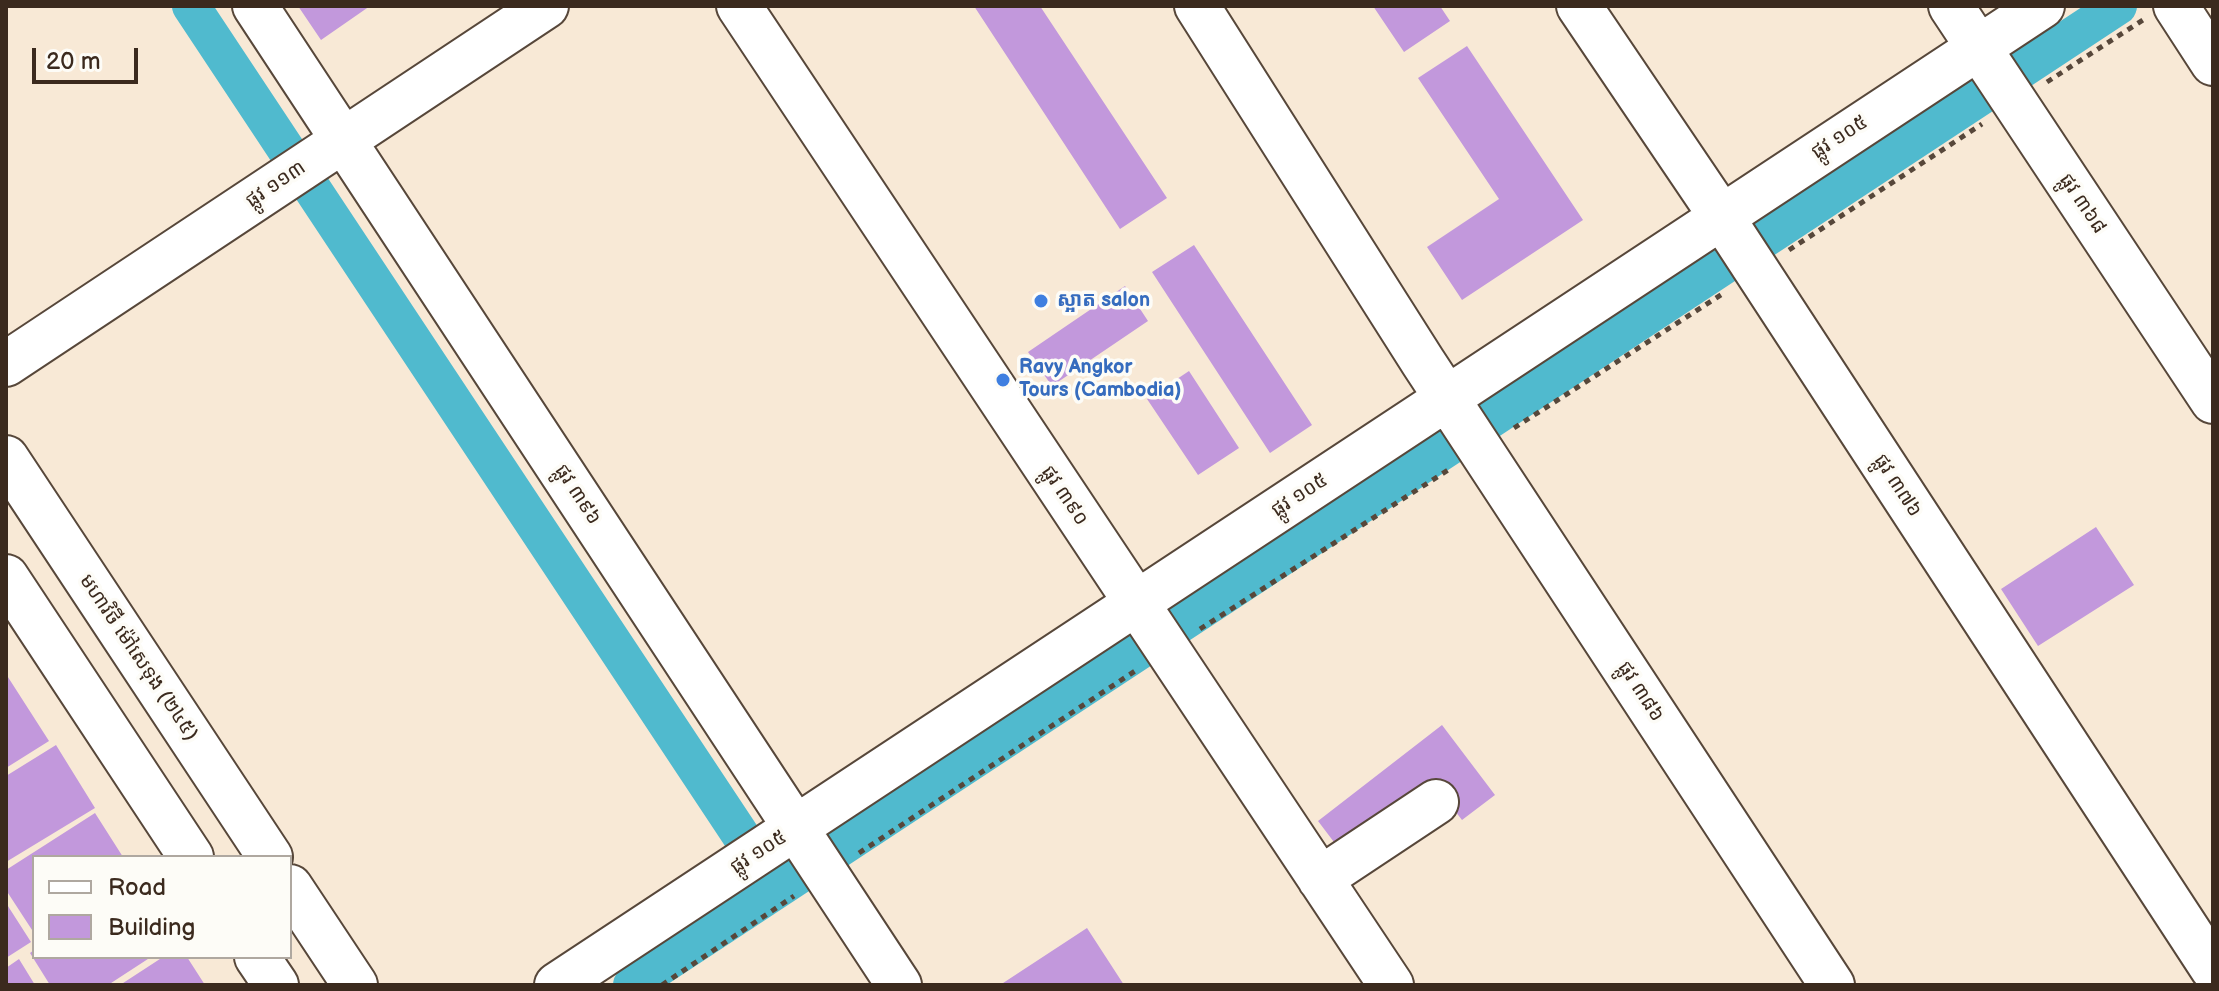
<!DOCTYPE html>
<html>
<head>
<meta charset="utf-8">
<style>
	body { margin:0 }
	#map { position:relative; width:2219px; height:991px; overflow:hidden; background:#f8e9d6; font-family:"Balsamiq Sans",sans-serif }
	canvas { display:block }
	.frame { position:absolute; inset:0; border:8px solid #3b2a1e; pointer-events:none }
	.legend { position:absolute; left:32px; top:855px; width:260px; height:104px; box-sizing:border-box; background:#fdfcf7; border:2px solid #afa8a0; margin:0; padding:10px 14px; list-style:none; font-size:24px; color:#3b2a1e }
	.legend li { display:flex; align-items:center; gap:16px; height:40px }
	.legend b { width:40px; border:2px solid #afa8a0 }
	.scale { position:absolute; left:32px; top:48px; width:106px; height:36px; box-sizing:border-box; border:4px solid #3b2a1e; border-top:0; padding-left:10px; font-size:24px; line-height:28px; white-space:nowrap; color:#3b2a1e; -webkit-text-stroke:6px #fdfcf7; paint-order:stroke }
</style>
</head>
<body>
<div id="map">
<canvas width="2219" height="991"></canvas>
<div class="frame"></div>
<ul class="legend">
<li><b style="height:10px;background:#fff"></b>Road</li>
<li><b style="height:22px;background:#c298dc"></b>Building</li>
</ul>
<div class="scale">20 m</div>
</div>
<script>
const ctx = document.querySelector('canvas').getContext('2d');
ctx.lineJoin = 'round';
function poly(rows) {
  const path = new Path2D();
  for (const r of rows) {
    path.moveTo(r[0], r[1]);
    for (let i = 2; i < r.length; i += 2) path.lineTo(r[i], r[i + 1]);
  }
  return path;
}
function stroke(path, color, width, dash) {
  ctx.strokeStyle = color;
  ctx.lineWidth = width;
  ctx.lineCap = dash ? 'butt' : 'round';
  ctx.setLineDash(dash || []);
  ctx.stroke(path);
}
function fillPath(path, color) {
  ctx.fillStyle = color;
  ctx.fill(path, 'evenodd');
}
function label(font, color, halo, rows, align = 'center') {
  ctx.font = font + ' "Balsamiq Sans","Noto Sans Khmer",sans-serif';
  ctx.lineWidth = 7;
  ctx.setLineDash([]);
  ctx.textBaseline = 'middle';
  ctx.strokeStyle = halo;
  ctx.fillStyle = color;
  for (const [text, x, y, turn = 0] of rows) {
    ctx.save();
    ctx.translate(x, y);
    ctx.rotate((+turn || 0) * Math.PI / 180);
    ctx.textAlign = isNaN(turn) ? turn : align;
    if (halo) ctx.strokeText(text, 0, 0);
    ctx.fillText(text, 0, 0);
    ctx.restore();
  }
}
stroke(poly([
	[191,6,771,881],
	[632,985,2118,6]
]), '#50bace', 38);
fillPath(poly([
	[298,6,370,6,321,40],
	[974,6,1040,6,1167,198,1120,229],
	[1373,6,1440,6,1450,21,1404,52],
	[1467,46,1583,220,1462,300,1427,247,1499,199,1418,78],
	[1194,245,1312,425,1270,453,1152,272],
	[1125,286,1148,321,1052,386,1028,352],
	[1189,371,1239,448,1198,475,1147,399],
	[2096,527,2134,585,2038,646,2001,589],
	[6,674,49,741,6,768],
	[1442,725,1495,795,1462,820,1434,784,1343,854,1318,821],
	[56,745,95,808,6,862,6,776],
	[95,813,123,857,34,857,34,933,6,890,6,870],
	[6,903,31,942,6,958],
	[1087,928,1124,985,1000,985],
	[34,950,34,957,151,957,108,985,50,985,30,953],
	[163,957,187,957,205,985,120,985],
	[19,959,35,985,6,985,6,968]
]), '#c298dc');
const minor = poly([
	[255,6,899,985],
	[739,6,1391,985],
	[1197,6,1423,362,1832,985],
	[1579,6,1721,216,2213,969],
	[1951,6,2213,401],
	[2176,6,2213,63],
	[6,364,546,6],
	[1320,879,1436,802],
	[557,985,2042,6]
]);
const major = poly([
	[6,458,270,857],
	[6,577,191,857],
	[290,887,355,985],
	[257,957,276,985]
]);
stroke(minor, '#57473a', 48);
stroke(major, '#57473a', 48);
stroke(poly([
	[2047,82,2143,20],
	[1789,250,1982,124],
	[1514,428,1724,293],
	[1200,629,1448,470],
	[859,853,1135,671],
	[662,985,794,896]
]), '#57473a', 5, [6, 6]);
stroke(minor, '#fff', 44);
stroke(major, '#fff', 44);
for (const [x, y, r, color] of [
	[1041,301,8,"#3f7fe0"],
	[1003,380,8,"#3f7fe0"]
]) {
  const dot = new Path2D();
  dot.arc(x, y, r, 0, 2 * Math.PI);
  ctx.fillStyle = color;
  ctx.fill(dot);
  stroke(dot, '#fdfcf7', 3);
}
label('20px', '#3b2a1e', '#fdfcf7', [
	["ផ្លូវ ១០៥",1840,138,-33],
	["ផ្លូវ ១១៣",276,185,-34],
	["ផ្លូវ ៣៦៨",2082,204,56],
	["ផ្លូវ ៣៧៦",1897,486,57],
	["ផ្លូវ ៣៩៦",577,495,57],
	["ផ្លូវ ៣៩០",1064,496,56],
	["ផ្លូវ ១០៥",1300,496,-33],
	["មហាវិថី ម៉ៅសេទុង (២៤៥)",138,658,56],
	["ផ្លូវ ៣៨៦",1640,692,57],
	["ផ្លូវ ១០៥",759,853,-33]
]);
label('bold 20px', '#366cbe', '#fdfcf7', [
	["ស្អាត salon",1057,301],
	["Ravy Angkor",1019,368],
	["Tours (Cambodia)",1019,391]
], 'left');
</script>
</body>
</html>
